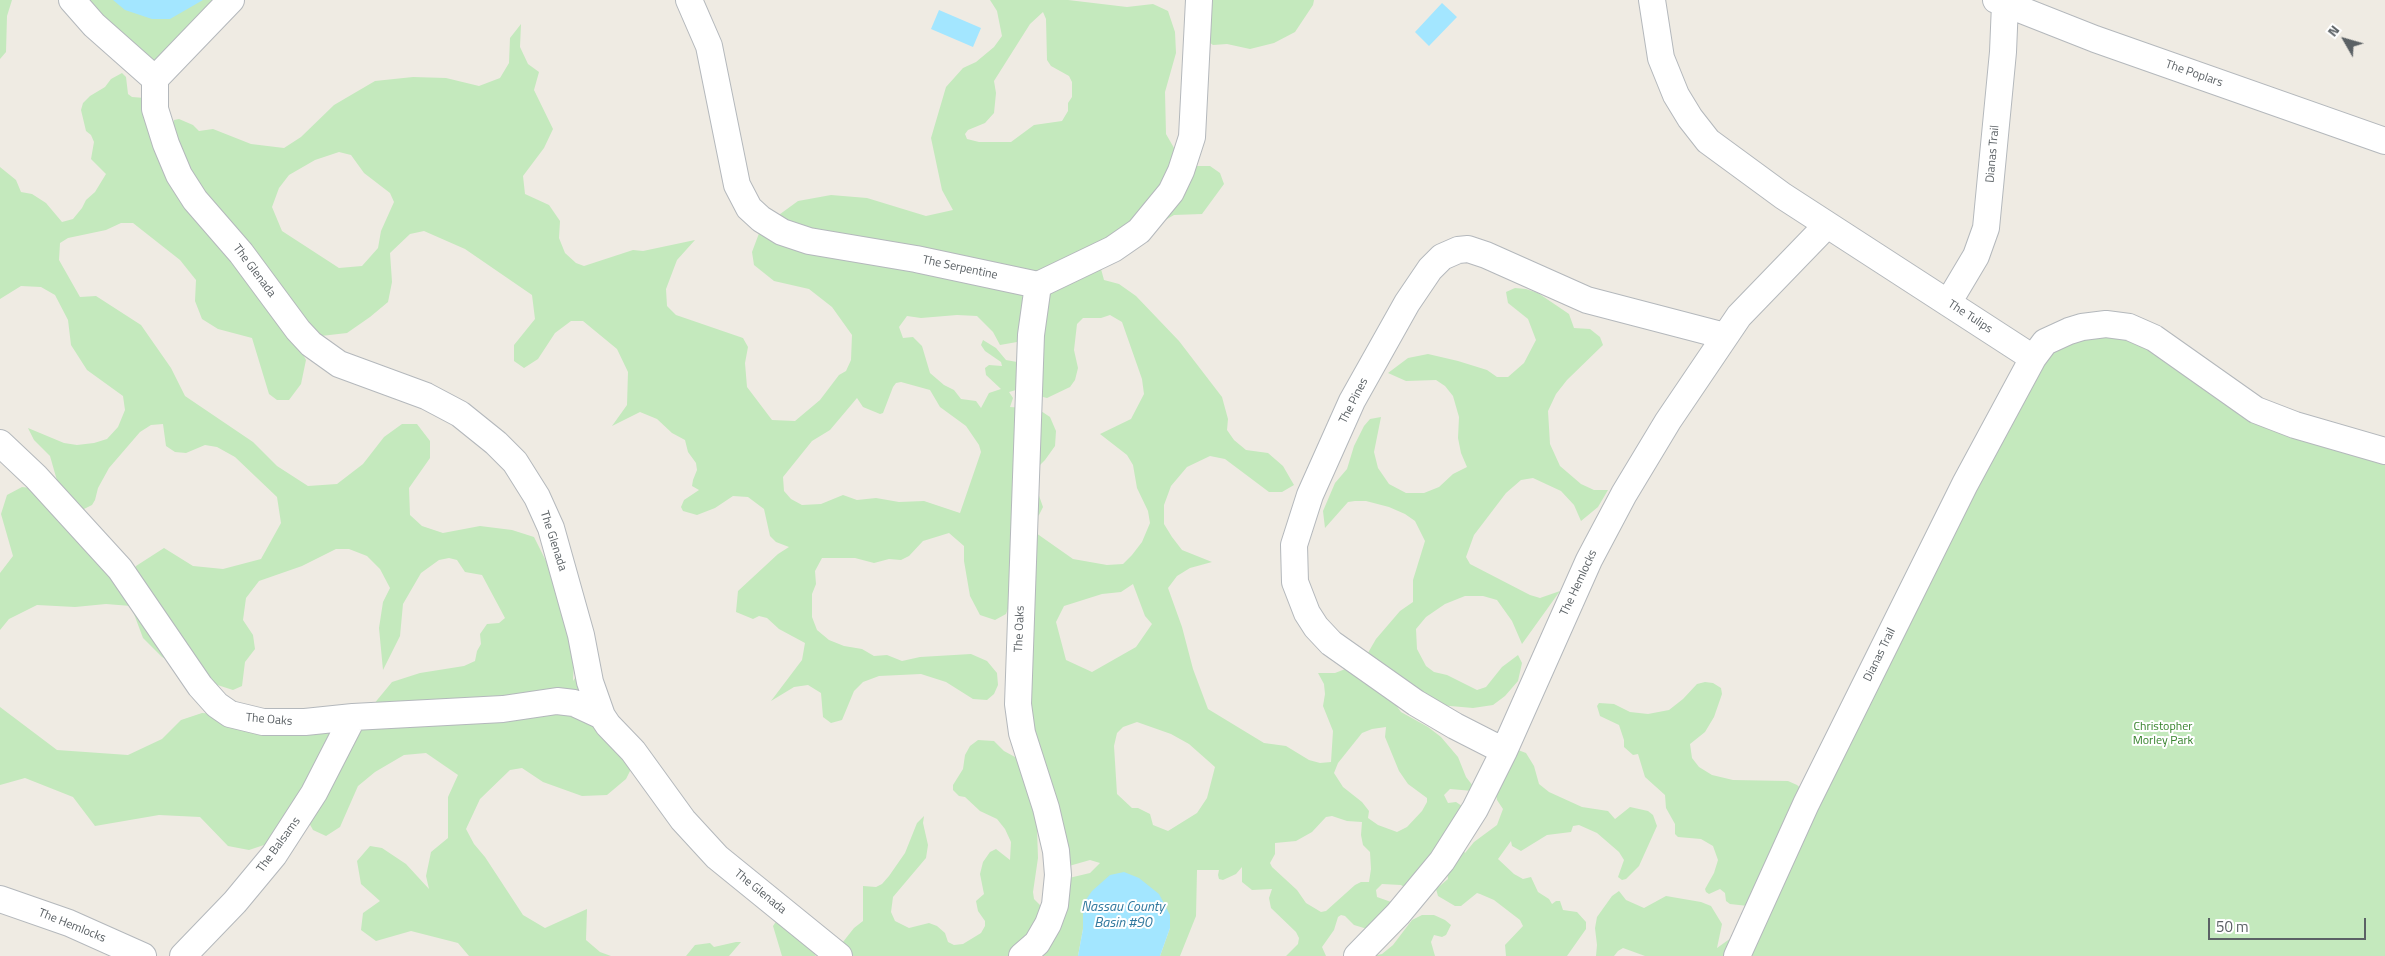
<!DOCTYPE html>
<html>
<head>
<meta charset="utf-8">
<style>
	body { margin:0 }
	#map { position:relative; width:2385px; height:956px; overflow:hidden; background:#efebe3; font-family:"Titillium Web",sans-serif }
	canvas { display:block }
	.north { position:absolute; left:2320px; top:15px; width:50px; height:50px; -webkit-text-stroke:4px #fff; paint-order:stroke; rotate:308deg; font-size:14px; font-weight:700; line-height:20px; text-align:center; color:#5b6165 }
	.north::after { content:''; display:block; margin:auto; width:18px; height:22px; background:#5b6165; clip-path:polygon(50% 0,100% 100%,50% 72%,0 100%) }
	.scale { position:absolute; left:2208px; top:918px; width:158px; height:22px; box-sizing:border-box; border:2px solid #5b6165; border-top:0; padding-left:6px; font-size:15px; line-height:18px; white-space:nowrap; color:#5b6165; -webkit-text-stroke:4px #fff; paint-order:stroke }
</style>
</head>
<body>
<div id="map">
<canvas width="2385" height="956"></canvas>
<div class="north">N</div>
<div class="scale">50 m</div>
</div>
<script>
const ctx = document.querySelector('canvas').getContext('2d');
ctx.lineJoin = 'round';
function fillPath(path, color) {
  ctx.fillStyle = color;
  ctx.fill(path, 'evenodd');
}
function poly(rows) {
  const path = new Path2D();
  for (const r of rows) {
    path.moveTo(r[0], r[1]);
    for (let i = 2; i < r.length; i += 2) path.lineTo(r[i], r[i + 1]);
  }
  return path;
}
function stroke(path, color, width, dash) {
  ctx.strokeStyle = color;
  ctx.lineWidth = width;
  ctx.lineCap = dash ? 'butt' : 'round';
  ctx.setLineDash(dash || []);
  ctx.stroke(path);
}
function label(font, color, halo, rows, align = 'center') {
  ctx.font = font + ' "Titillium Web",sans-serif';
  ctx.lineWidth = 4;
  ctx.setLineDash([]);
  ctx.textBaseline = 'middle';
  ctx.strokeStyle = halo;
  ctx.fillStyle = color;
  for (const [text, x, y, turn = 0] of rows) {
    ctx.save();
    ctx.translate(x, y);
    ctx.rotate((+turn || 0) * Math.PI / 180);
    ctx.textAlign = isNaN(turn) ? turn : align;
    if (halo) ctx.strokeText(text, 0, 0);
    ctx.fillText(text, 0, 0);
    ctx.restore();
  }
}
fillPath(poly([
	[0,0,12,0,7,16,6,52,0,59],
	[72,0,231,0,155,79],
	[990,0,1068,0,1127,7,1153,4,1168,11,1175,32,1176,53,1165,92,1166,134,1178,155,1197,166,1210,166,1220,173,1224,184,1202,214,1174,215,1155,226,1122,250,1101,269,1104,280,1119,284,1136,296,1179,341,1222,397,1228,419,1227,430,1234,440,1246,450,1268,453,1283,466,1294,485,1282,492,1269,492,1225,459,1210,456,1187,467,1171,486,1164,505,1164,524,1172,537,1182,550,1212,562,1190,568,1177,576,1168,588,1182,627,1193,669,1208,709,1264,743,1286,746,1309,760,1320,763,1331,762,1333,731,1323,706,1325,694,1324,684,1318,673,1335,673,1348,668,1365,658,1376,639,1400,611,1413,602,1413,580,1425,541,1415,521,1405,514,1389,507,1366,501,1355,501,1348,502,1325,528,1323,511,1335,483,1347,469,1354,446,1364,426,1370,419,1381,417,1374,452,1378,468,1389,484,1406,493,1424,493,1439,487,1453,474,1467,467,1461,453,1458,438,1459,417,1453,396,1445,386,1436,380,1406,381,1388,373,1408,358,1428,354,1458,361,1487,370,1497,377,1508,377,1524,363,1536,340,1528,319,1508,303,1506,292,1515,288,1526,289,1538,293,1569,314,1574,328,1590,329,1600,337,1603,345,1567,380,1556,394,1548,411,1550,444,1560,466,1581,484,1594,490,1608,490,1598,507,1581,521,1574,505,1561,491,1533,478,1521,480,1506,493,1474,535,1466,557,1470,564,1530,595,1540,598,1560,591,1522,644,1512,621,1497,600,1483,596,1465,596,1445,604,1426,617,1416,629,1417,649,1426,666,1434,672,1447,675,1477,690,1486,687,1502,667,1518,655,1522,663,1518,681,1505,696,1493,705,1473,708,1439,705,1390,697,1401,712,1428,727,1441,737,1458,757,1466,777,1473,786,1473,791,1450,789,1444,795,1448,803,1456,802,1462,806,1462,848,1465,853,1474,842,1497,825,1503,809,1497,800,1495,790,1518,750,1526,753,1534,766,1539,784,1549,792,1582,807,1608,811,1615,819,1630,807,1648,811,1653,815,1657,826,1639,866,1626,879,1622,880,1618,877,1624,860,1619,852,1597,833,1579,825,1573,826,1571,832,1547,835,1521,851,1512,846,1511,841,1498,859,1514,874,1523,879,1531,877,1538,892,1549,899,1552,904,1556,901,1560,901,1563,910,1577,912,1586,922,1586,929,1567,956,1506,956,1505,945,1523,926,1520,920,1494,900,1480,894,1477,893,1461,906,1455,906,1438,896,1436,889,1448,879,1447,871,1406,888,1401,885,1382,884,1376,890,1377,897,1394,903,1384,929,1364,928,1354,925,1345,916,1341,915,1338,917,1334,930,1322,947,1326,956,1286,956,1298,944,1299,938,1296,932,1271,908,1269,898,1272,889,1252,890,1242,882,1242,867,1236,874,1223,880,1219,879,1218,875,1219,870,1197,870,1196,916,1180,956,1160,956,1170,928,1083,904,1083,929,1078,956,827,956,835,952,854,928,863,921,863,886,876,887,882,884,889,876,905,853,917,823,924,816,923,823,928,845,926,858,893,897,891,912,895,921,909,928,929,923,937,926,945,933,948,942,954,945,963,944,981,933,985,926,985,921,978,911,976,901,984,894,980,874,983,862,990,852,996,849,1010,860,1011,842,1005,829,997,819,980,811,965,797,959,796,953,790,953,785,963,769,965,755,970,746,978,740,994,741,1004,751,1015,757,1021,745,1014,592,1006,614,995,620,980,615,970,596,964,561,964,546,949,533,923,541,909,556,901,560,889,559,874,563,855,558,822,558,815,571,816,584,812,594,812,617,817,630,829,640,844,646,862,649,874,656,887,655,902,661,920,657,971,654,987,661,997,673,998,685,994,694,987,700,973,699,946,682,921,674,879,676,863,682,854,691,842,720,831,723,823,717,821,693,808,685,794,687,771,701,802,660,805,643,779,629,767,618,759,616,753,619,736,612,738,591,778,554,789,547,776,542,770,536,764,509,748,497,733,496,715,508,697,515,683,511,681,507,684,500,699,490,692,486,693,480,697,470,696,463,688,452,685,440,672,433,657,419,640,412,612,426,627,405,628,372,617,349,583,321,571,321,555,333,538,359,524,368,514,361,514,345,535,319,532,295,465,249,424,231,410,234,390,253,392,282,388,302,370,317,347,333,321,336,289,329,306,360,301,384,289,400,277,400,269,394,252,338,218,329,202,319,195,301,196,280,180,260,133,223,121,223,106,230,68,238,60,243,59,260,80,297,96,296,141,325,171,368,185,396,253,442,277,466,308,486,337,484,363,464,384,437,402,424,417,424,430,441,430,458,409,488,410,515,422,526,443,533,480,526,512,530,534,537,562,593,574,660,573,681,579,672,633,765,626,779,607,795,582,796,543,782,522,768,510,770,480,799,466,829,474,844,485,857,523,915,545,928,587,909,586,940,600,952,611,956,469,956,458,943,411,931,376,941,361,930,363,913,380,901,361,884,357,861,370,846,382,848,406,864,429,889,426,876,431,852,448,838,448,797,458,775,426,753,404,755,375,772,358,786,340,827,326,836,313,830,303,812,270,843,249,850,228,846,200,817,159,815,95,826,73,797,25,778,0,785,0,707,57,750,128,755,162,739,181,720,202,713,359,722,392,682,420,673,464,666,475,661,477,651,481,644,480,634,487,624,499,623,505,618,482,575,465,572,457,560,449,558,439,560,421,573,403,604,400,636,383,670,379,628,383,602,390,588,380,569,367,556,349,549,336,549,302,566,259,581,246,598,243,620,253,635,255,649,245,662,242,686,233,690,205,681,162,657,143,638,131,606,106,604,75,607,37,605,9,619,0,630,0,573,13,556,1,514,7,495,22,487,60,491,50,456,34,440,28,428,64,443,77,445,94,443,107,439,118,427,125,410,123,396,87,370,71,345,68,320,55,295,41,287,21,286,0,299,0,167,16,180,21,192,32,194,46,203,62,222,73,219,82,208,86,200,95,192,106,174,91,159,94,142,91,135,86,131,81,110,83,103,90,96,105,87,111,79,122,73,126,77,128,94,132,97,145,98,173,125,174,120,179,119,193,125,199,131,213,129,251,144,284,148,301,137,334,105,375,81,413,77,446,78,479,86,500,78,509,63,510,38,521,24,520,47,528,64,539,72,534,90,553,129,544,148,523,176,525,194,549,205,560,221,559,238,565,253,576,263,584,266,633,250,643,251,695,240,677,260,666,289,667,306,676,315,743,338,748,347,745,363,747,387,772,420,795,421,820,400,839,375,846,371,851,360,852,335,832,307,809,289,774,281,754,265,752,252,761,228,798,201,831,195,867,198,926,216,953,210,942,190,931,138,946,87,963,68,976,62,994,47,1002,36,997,11],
	[1043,12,1046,19,1047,60,1051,66,1069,76,1072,82,1072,97,1068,103,1068,111,1062,121,1034,125,1011,142,979,142,967,139,965,134,968,130,985,123,994,113,996,93,994,81,1030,24],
	[339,152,351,155,364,173,390,193,394,202,381,231,378,248,362,266,339,268,282,231,272,207,279,188,289,175,315,160],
	[957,315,977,316,993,332,1000,345,1017,342,1021,345,1021,358,1017,362,1006,360,996,348,983,340,981,345,985,351,1001,362,1002,366,989,365,985,368,986,375,1001,389,989,393,981,408,976,401,961,399,954,390,944,385,930,373,922,346,913,337,903,338,899,327,907,316,921,318],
	[1110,315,1122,322,1142,379,1144,394,1131,419,1100,434,1127,455,1133,465,1137,488,1148,511,1150,523,1142,542,1132,555,1123,564,1107,565,1073,559,1036,533,1031,521,1039,515,1043,507,1037,490,1037,468,1045,460,1055,446,1056,431,1050,417,1038,409,1010,407,1013,398,1009,392,1016,390,1047,398,1070,387,1075,380,1078,368,1074,350,1077,324,1083,318,1101,318],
	[901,382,930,390,940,407,966,426,979,445,981,452,960,513,924,501,899,502,876,498,857,500,843,495,821,504,802,505,791,499,784,491,783,477,812,441,830,430,857,398,863,407,880,414,883,413,893,387,896,383],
	[163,424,166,446,175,452,186,453,205,445,217,447,235,457,277,497,281,523,261,559,223,569,193,566,164,548,136,566,129,580,76,513,92,505,95,500,98,488,109,468,140,432,151,425],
	[1133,584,1145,616,1152,624,1136,647,1092,672,1066,660,1056,622,1064,606,1102,594,1121,592],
	[1137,722,1171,734,1189,744,1215,767,1207,798,1197,813,1168,831,1153,825,1150,814,1138,808,1132,808,1117,794,1114,746,1117,733,1123,727],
	[1386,727,1385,737,1399,771,1408,784,1427,798,1427,802,1422,811,1407,827,1397,832,1378,825,1368,818,1369,811,1362,802,1343,787,1334,773,1338,763,1362,733,1372,729],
	[1332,816,1347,821,1362,822,1361,835,1363,845,1370,852,1371,869,1369,882,1361,882,1355,885,1326,911,1321,912,1306,903,1297,890,1272,867,1270,863,1275,854,1275,843,1296,841,1312,832,1326,817],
	[1037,829,1069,866,1090,860,1100,863,1090,873,1069,878,1041,906,1034,899,1033,892,1038,858],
	[1202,0,1314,0,1313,5,1295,32,1274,43,1250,49,1227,44,1213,45,1203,38],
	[2106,324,2244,402,2385,451,2385,956,1645,956,1623,948,1618,951,1614,956,1596,956,1597,945,1595,928,1597,917,1612,896,1619,891,1626,900,1644,908,1666,896,1701,902,1711,906,1722,924,1717,948,1738,933,1748,906,1730,904,1726,901,1725,893,1720,889,1709,894,1706,892,1705,889,1714,873,1718,860,1713,846,1701,839,1678,837,1675,834,1675,824,1666,808,1665,795,1645,777,1638,754,1633,755,1624,747,1624,740,1619,725,1600,716,1597,706,1599,703,1614,704,1630,712,1648,714,1669,710,1683,699,1697,684,1705,682,1713,683,1721,688,1722,694,1714,717,1705,732,1690,744,1692,758,1699,767,1712,775,1733,780,1788,781,1797,785,1804,791,2033,358],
	[1422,915,1434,915,1445,920,1451,925,1446,935,1442,937,1434,935,1431,942,1435,956,1373,956,1382,954,1393,945,1412,920],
	[777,920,805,941,816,956,782,956,773,926],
	[736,942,741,942,729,956,686,956,695,945,710,943,714,947]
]), '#c4e9bd');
fillPath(poly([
	[113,0,203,0,170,19,152,19,125,10],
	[1442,3,1457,17,1429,46,1415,32],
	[939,10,981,28,973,47,931,29],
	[1124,872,1139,878,1159,894,1170,915,1170,928,1160,956,1078,956,1083,929,1083,904,1092,891,1110,875]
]), '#a3e6ff');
const minor = poly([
	[72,0,94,25,155,79],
	[231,0,155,79,155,109,166,144,179,175,195,200,241,253,298,330,311,344,339,364,426,396,460,414,496,443,515,462,537,497,551,528,581,635,590,682,602,716,608,725,633,751,683,820,717,857,839,956],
	[689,0,709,46,737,185,749,208,761,219,782,232,809,241,916,259,1038,285,1113,249,1139,231,1171,192,1181,171,1192,137,1199,0],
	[1652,0,1661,58,1676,95,1690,118,1708,141,1783,196,2033,358],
	[1996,0,2095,39,2385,141],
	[1948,303,1976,256,1986,228,2003,52,2005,4],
	[0,443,36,477,120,569,200,686,217,705,230,714,263,722,305,722,353,717,503,709,557,701,574,703,602,716],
	[1504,751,1455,726,1416,703,1331,643,1316,627,1307,613,1295,582,1294,545,1310,495,1352,401,1407,303,1430,269,1442,257,1458,250,1468,249,1486,255,1587,300,1725,336],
	[0,899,69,923,143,956],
	[183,956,235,902,274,855,314,793,353,717],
	[1022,956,1037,943,1048,924,1055,905,1058,875,1056,851,1046,808,1022,733,1018,704,1031,335,1038,285],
	[1357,956,1398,914,1442,861,1475,809,1504,751,1589,560,1624,494,1668,421,1739,316,1827,225],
	[1737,956,1806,804,1965,484,2033,358,2045,342,2069,331,2082,327,2106,324,2129,327,2154,338,2256,410,2295,425,2385,451]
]);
stroke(minor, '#b4b8bc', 28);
stroke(minor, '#fff', 26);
label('12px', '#5b6165', '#fff', [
	["The Poplars",2194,74,19],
	["Dianas Trail",1993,154,-85],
	["The Serpentine",960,268,12],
	["The Glenada",254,271,53],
	["The Tulips",1970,317,33],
	["The Pines",1354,401,-63],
	["The Glenada",553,541,72],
	["The Hemlocks",1579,583,-65],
	["The Oaks",1020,629,-88],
	["Dianas Trail",1880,655,-64],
	["The Oaks",269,720,5],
	["The Balsams",279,845,-54],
	["The Glenada",760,892,39],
	["The Hemlocks",72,926,22]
]);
label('12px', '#37832d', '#fff', [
	["Christopher",2163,727],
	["Morley Park",2163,741]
]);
label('italic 14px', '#30789e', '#fff', [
	["Nassau County",1123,908],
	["Basin #90",1123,924]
]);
</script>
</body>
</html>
